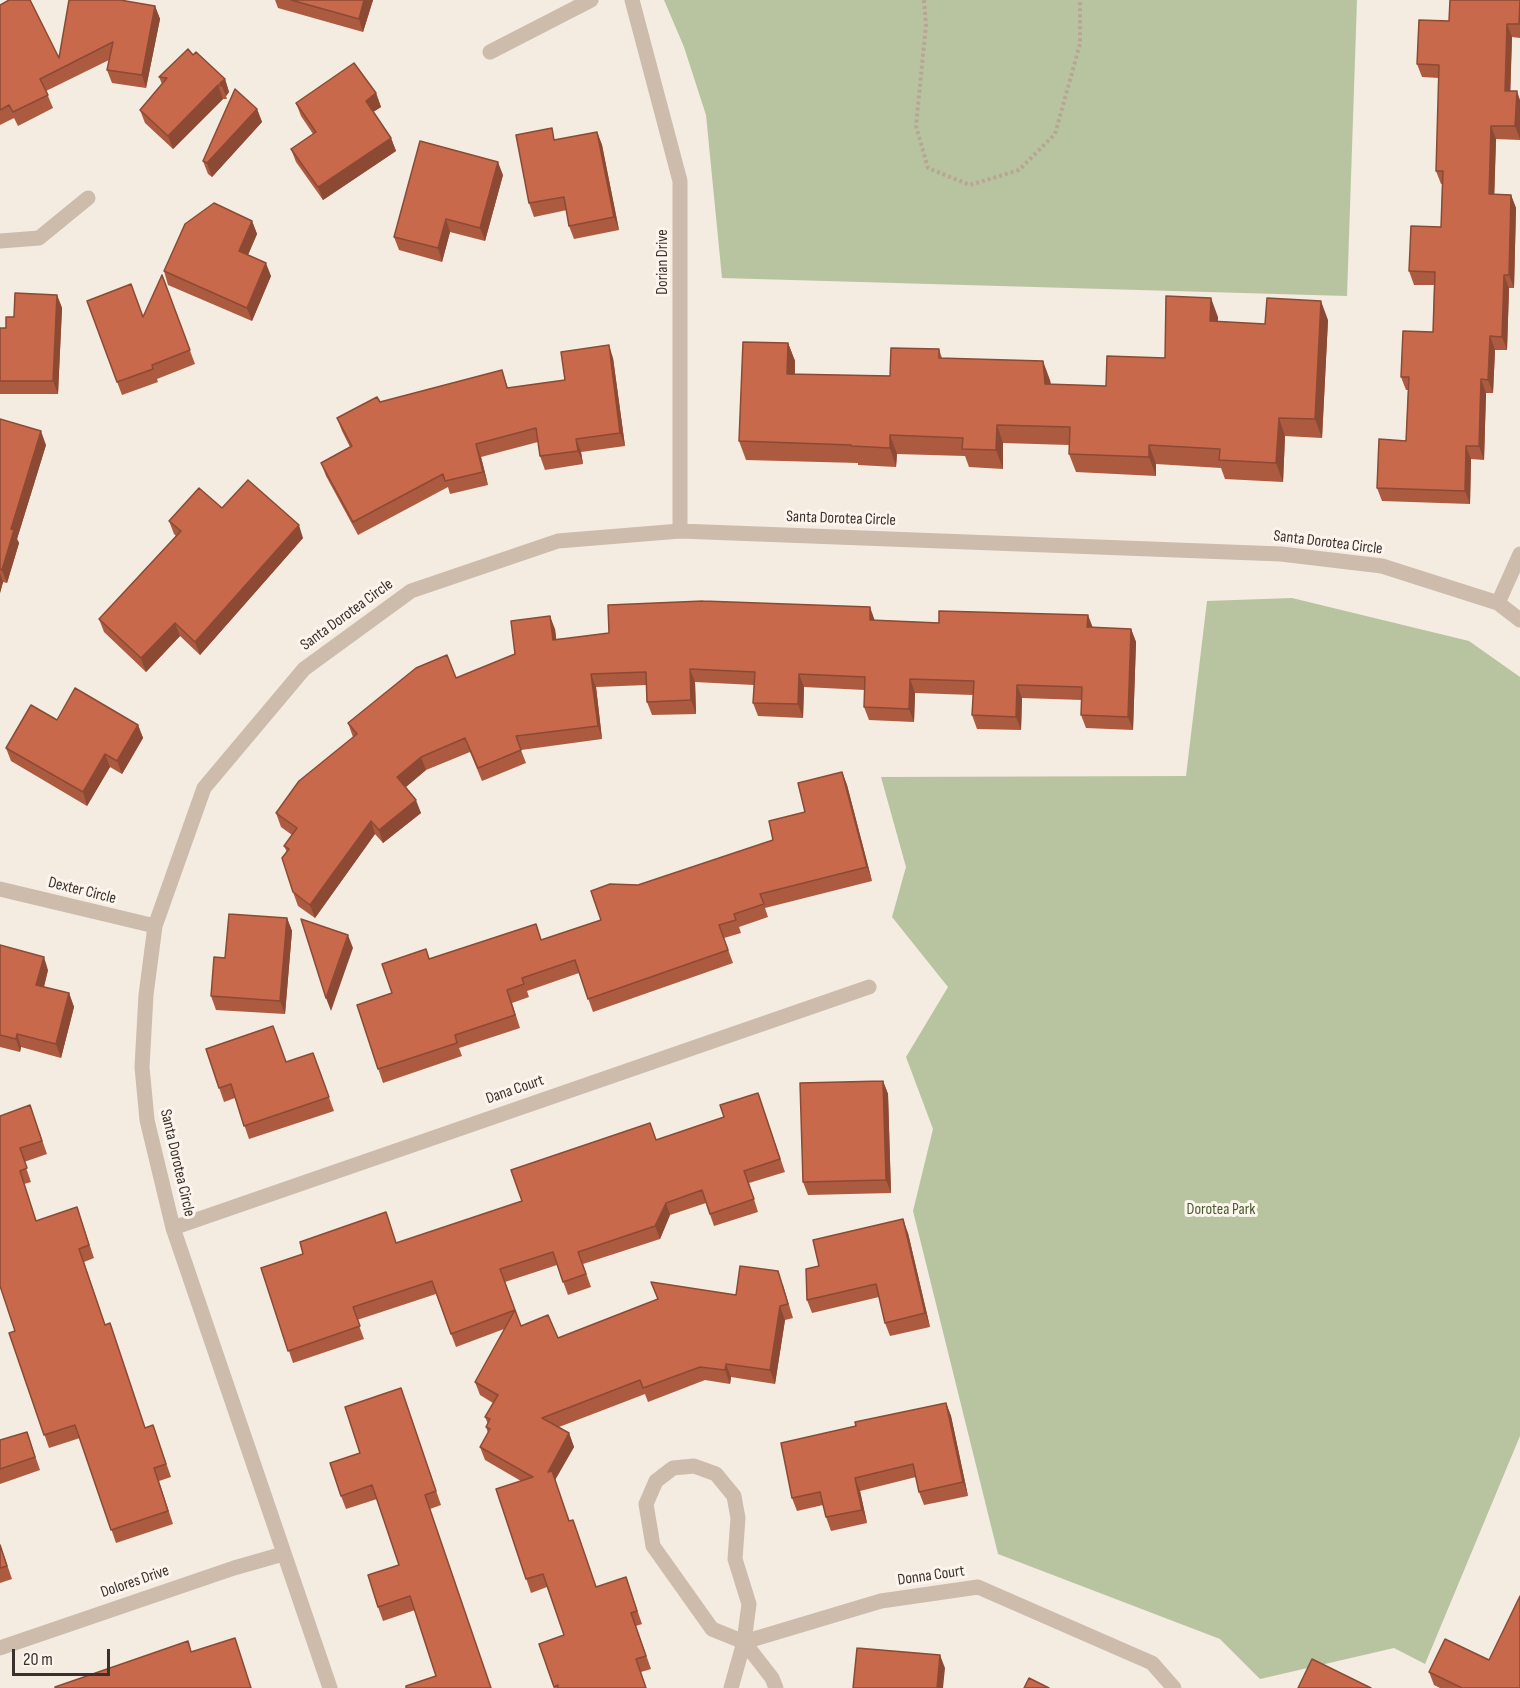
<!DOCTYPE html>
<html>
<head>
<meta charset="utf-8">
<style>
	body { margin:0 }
	#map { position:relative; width:1520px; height:1688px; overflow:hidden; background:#f4ebe1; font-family:"Sofia Sans Condensed",sans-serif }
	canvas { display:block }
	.scale { position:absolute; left:12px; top:1649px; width:98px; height:27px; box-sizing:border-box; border:3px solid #3b302b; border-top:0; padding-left:8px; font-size:18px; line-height:21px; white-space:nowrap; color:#3b302b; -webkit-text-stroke:4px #fbf5ee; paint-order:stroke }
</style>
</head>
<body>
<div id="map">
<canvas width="1520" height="1688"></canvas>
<div class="scale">20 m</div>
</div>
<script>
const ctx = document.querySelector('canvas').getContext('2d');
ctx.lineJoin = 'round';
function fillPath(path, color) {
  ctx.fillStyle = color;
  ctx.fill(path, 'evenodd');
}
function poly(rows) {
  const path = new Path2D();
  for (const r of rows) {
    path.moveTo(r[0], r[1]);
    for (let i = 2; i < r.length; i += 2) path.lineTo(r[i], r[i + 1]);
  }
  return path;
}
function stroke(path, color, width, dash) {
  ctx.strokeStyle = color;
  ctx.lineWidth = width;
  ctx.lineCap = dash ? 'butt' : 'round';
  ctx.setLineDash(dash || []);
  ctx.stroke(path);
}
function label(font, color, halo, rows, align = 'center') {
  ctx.font = font + ' "Sofia Sans Condensed",sans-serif';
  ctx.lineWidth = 6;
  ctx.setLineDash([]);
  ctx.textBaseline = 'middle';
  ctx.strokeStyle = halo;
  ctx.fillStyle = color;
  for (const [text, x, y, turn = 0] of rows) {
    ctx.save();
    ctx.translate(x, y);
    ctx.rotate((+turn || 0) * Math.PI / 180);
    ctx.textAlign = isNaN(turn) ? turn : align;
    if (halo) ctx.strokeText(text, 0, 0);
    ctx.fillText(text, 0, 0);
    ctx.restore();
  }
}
fillPath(poly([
	[664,0,1357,0,1347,296,722,278,706,115,684,47],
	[1292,598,1469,641,1520,677,1520,1436,1425,1664,1394,1648,1260,1679,1220,1639,998,1554,913,1211,933,1129,906,1057,948,987,892,917,906,867,881,777,1186,776,1207,601]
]), '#b8c4a0');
stroke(poly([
	[924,0,926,25,916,126,928,168,970,185,1019,170,1055,134,1080,44,1080,0]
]), '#b9a596', 4, [3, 3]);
stroke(poly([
	[632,0,680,181,680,531],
	[490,52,591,0],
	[0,241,39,238,88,198],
	[1498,603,1520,554],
	[0,889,155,926],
	[173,1228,869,987],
	[744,1642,881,1601,978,1587,1152,1663,1174,1688],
	[0,1648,234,1568,283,1554],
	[330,1688,173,1228,147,1120,142,1067,146,995,155,926,204,788,304,669,411,591,558,541,680,531,1281,554,1382,566,1498,603,1520,620],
	[731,1688,744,1642,749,1604,735,1559,738,1518,734,1496,716,1474,694,1466,673,1468,656,1481,646,1504,653,1546,712,1629,744,1642,772,1678,776,1688]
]), '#cdbbac', 15);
fillPath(poly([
	[275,0,373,0,363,32,278,8],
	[1520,0,1520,38,1512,37,1510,91,1520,100,1520,140,1496,139,1494,194,1511,195,1516,208,1514,288,1509,288,1507,350,1495,350,1493,393,1486,393,1484,460,1471,459,1470,504,1382,501,1377,488,1406,441,1408,390,1406,390,1401,377,1433,332,1434,285,1414,285,1409,271,1441,227,1442,184,1441,184,1436,171,1439,78,1422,77,1417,64,1449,21],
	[127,1,155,6,160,19,146,88,112,83,107,70,109,60,46,91,53,108,18,126,14,118,0,125,0,5,59,58],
	[193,55,225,79,229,92,226,96,227,99,223,99,173,149,145,123,140,110,162,84,159,77],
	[376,93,381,107,373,112,391,138,396,151,323,200,296,162,291,149,313,134,301,116,296,103],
	[257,109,262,122,212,177,208,174,203,161],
	[597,132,602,145,619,230,574,239,569,226,567,210,534,217,529,203,557,140],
	[503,175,485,241,450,232,442,262,399,250,394,237],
	[252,221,257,234,248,255,271,276,252,321,168,285,164,271],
	[162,275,195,364,157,379,158,382,122,395,87,301,143,317],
	[57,295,62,308,58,394,0,394,0,328,6,328,14,317],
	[1218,317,1218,322,1265,324,1328,320,1322,438,1285,436,1283,482,1225,479,1221,468,1156,464,1156,476,1076,472,1069,454,1069,445,1003,443,1003,469,969,467,965,456,897,454,896,467,858,465,858,463,746,460,739,441,788,343,795,361,795,374,890,376,939,349,942,358,1050,380,1051,384,1106,386,1165,358],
	[613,358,625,446,581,452,583,464,545,470,540,456,538,442,481,457,488,485,450,494,448,487,358,535,326,476,321,463,350,447,342,431,337,418,380,402,502,370,508,388,565,380],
	[0,419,46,445,17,539,19,543,7,583,3,582,0,593],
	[222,508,303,538,200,655,180,636,146,672,104,632,99,619,176,536,174,534,169,521],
	[875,620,939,623,1131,629,1136,642,1133,730,1086,728,1081,715,1082,700,1022,698,1021,730,977,729,972,715,973,695,915,693,914,722,869,720,864,707,865,690,804,687,803,718,758,716,753,703,754,685,695,682,696,714,652,715,647,702,646,685,596,687,602,739,521,750,526,763,482,781,470,752,426,770,406,787,421,813,383,843,375,834,315,918,298,906,293,892,287,852,284,846,292,835,281,827,276,813,353,737,348,723,515,654,555,629,556,639],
	[138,725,143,738,122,774,110,767,87,806,11,761,6,748],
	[842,772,847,785,872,881,765,908,768,917,739,927,741,933,724,938,733,963,593,1012,579,973,527,991,529,997,512,1003,520,1028,459,1048,462,1056,383,1083,357,1005,392,993,429,959,542,940,601,920,638,885,773,840,805,812],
	[287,918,292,931,285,1014,216,1010,211,996],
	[0,945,48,970,44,987,69,993,74,1007,61,1058,21,1047,20,1052,0,1047],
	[206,1049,286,1062,313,1053,334,1111,249,1139,235,1098,224,1102],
	[883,1081,888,1094,891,1193,808,1195,803,1182],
	[758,1093,785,1172,749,1183,758,1212,714,1226,706,1203,670,1215,660,1239,583,1264,591,1287,568,1295,557,1265,505,1282,521,1326,558,1338,783,1285,793,1318,785,1320,775,1384,731,1377,730,1384,705,1380,648,1402,645,1394,559,1427,569,1433,574,1447,555,1480,569,1521,596,1587,626,1577,642,1624,636,1626,651,1669,641,1672,646,1688,554,1688,539,1644,564,1635,547,1587,531,1593,496,1489,521,1481,485,1460,480,1447,488,1433,486,1427,488,1424,485,1417,493,1403,480,1395,475,1382,504,1329,456,1347,436,1294,357,1320,364,1339,293,1363,261,1268,397,1243,522,1201,656,1140,724,1117],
	[30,1105,47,1154,24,1162,31,1182,24,1184,36,1221,77,1207,94,1258,84,1262,105,1325,145,1428,153,1425,171,1477,159,1481,173,1524,116,1543,80,1438,49,1448,9,1333,15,1331,0,1116],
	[908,1233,930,1327,890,1336,885,1323,879,1297,812,1313,807,1300,819,1266],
	[401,1388,441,1505,430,1509,436,1676,415,1610,383,1621,378,1607,399,1565,377,1499,346,1509,341,1496,360,1453],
	[946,1403,951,1416,968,1496,924,1505,919,1492,916,1477,860,1491,867,1523,831,1531,826,1517,823,1505,797,1511,792,1498,856,1426],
	[27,1432,40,1470,0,1484,0,1440],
	[0,1544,12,1579,0,1583],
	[1489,1660,1520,1688,1440,1688,1434,1685,1429,1672]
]), '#ac5a40');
fillPath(poly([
	[364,0,373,0,363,32,359,19],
	[155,6,160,19,146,88,142,75],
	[1507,24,1512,37,1510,104,1505,91],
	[225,79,229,92,226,96,222,86,220,83],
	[218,85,223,99,173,149,168,136],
	[1517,91,1520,100,1520,139,1515,126],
	[376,93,381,107,370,114,366,101],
	[257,109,262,122,212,177,207,163],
	[1491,126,1496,139,1494,207,1489,194],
	[597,132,602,145,619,230,614,217],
	[391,138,396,151,323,200,318,187],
	[498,162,503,175,485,241,480,228],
	[1511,195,1516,208,1514,288,1509,275],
	[446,219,450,232,442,262,438,248],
	[252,221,257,234,244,264,239,251],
	[266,263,271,276,252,321,247,308],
	[1504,275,1509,288,1507,350,1502,337],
	[57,295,62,308,58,394,53,381],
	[1211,298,1218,317,1217,340,1210,321],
	[1321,301,1328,320,1322,438,1315,419],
	[1490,336,1495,350,1493,393,1488,380],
	[788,343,795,361,794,393,787,374],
	[609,345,613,358,625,446,620,433],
	[1043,361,1050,380,1052,403,1045,384],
	[1481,379,1486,393,1484,460,1479,446],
	[1279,418,1285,436,1283,482,1276,463],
	[997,425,1003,443,1003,469,996,450],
	[41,431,46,445,17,539,19,543,7,583,2,570,11,529],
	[890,435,897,454,896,467,890,448],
	[576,439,581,452,583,464,578,451],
	[476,444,481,457,488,485,483,472],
	[1149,445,1156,464,1156,476,1149,457],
	[1466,446,1471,459,1470,504,1465,491],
	[299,525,303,538,200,655,195,642],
	[0,573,3,582,0,593],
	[870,607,875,621,870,620],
	[1088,615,1093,628,1087,627],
	[550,616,555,629,558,653,553,640],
	[175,623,180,636,146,672,141,658],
	[1131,629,1136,642,1133,730,1128,717],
	[690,669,695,682,696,714,691,700],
	[591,674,596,687,602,739,598,726],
	[799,674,804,687,803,718,798,704],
	[910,679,915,693,914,722,909,709],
	[1017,685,1022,698,1021,730,1016,717],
	[138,725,143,738,122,774,117,761],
	[105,754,110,767,87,806,83,792],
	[421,757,426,770,402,790,397,777],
	[842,772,847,785,872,881,867,867],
	[416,800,421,813,383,843,379,830],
	[371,821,375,834,315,918,310,905],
	[287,918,292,931,285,1014,280,1001],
	[348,935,353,948,331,1011,326,998],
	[44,957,48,970,41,998,36,985],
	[69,993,74,1007,61,1058,56,1044],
	[17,1034,21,1047,20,1052,16,1039],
	[883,1081,888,1094,891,1193,886,1180],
	[666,1203,670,1215,660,1239,655,1226],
	[903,1219,908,1233,930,1327,925,1313],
	[780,1306,785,1320,775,1384,770,1370],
	[726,1364,731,1377,730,1384,725,1370],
	[946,1403,951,1416,968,1496,963,1482],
	[569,1433,574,1447,555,1480,548,1472],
	[855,1478,860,1491,867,1523,862,1510],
	[940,1655,945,1668,943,1688,937,1688]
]), '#8c4a34');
const building = poly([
	[9,0,30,0,59,58,69,0,120,0,155,6,142,75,107,70,113,42,40,79,48,95,13,112,9,105,0,110,0,5,9,0],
	[291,0,364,0,359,19,291,0],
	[1450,0,1520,0,1519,24,1507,24,1505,91,1517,91,1515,126,1491,126,1489,194,1511,195,1509,275,1504,275,1502,337,1490,336,1488,380,1481,379,1479,446,1466,446,1465,491,1377,488,1379,439,1406,441,1409,377,1401,377,1403,331,1433,332,1435,272,1409,271,1411,226,1441,227,1443,171,1436,171,1439,65,1417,64,1419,20,1449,21,1450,0],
	[188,49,193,55,196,52,225,79,220,83,222,86,218,85,168,136,140,110,167,78,159,77,188,49],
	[354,63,376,93,366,101,391,138,318,187,291,149,316,132,296,103,354,63],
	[235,89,257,109,207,163,203,161,235,89],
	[552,128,554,140,597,132,614,217,569,226,564,197,529,203,516,135,552,128],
	[420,141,498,162,480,228,446,219,438,248,394,237,420,141],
	[214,203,252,221,239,251,266,263,247,308,164,271,185,224,214,203],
	[162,275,190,350,152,365,153,369,117,382,87,301,131,284,143,317,162,275],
	[15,293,57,295,53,381,0,381,0,328,6,328,6,317,14,317,15,293],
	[1166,296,1211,298,1210,321,1265,324,1267,298,1321,301,1315,419,1279,418,1276,463,1219,460,1220,449,1149,445,1149,457,1069,454,1070,427,997,425,996,450,962,449,963,438,890,435,890,448,851,446,851,445,739,441,743,342,788,343,787,374,890,376,891,348,939,349,939,358,1043,361,1045,384,1106,386,1107,356,1165,358,1166,296],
	[609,345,620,433,576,439,578,451,540,456,536,428,476,444,483,472,445,481,443,474,353,522,321,463,352,446,337,418,377,397,380,402,502,370,507,388,565,380,561,352,609,345],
	[0,419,41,431,11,529,14,530,2,570,0,569,0,419],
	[248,480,299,525,195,642,175,623,141,658,99,619,181,531,169,521,199,488,222,508,248,480],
	[703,601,870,607,870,620,939,623,939,611,1088,615,1087,627,1131,629,1128,717,1081,715,1082,687,1017,685,1016,717,972,715,974,681,910,679,909,709,864,707,865,677,799,674,798,704,753,703,755,672,690,669,691,700,647,702,646,672,591,674,598,726,516,736,521,750,478,768,465,738,421,757,397,777,416,800,379,830,371,821,310,905,293,892,282,858,289,849,284,846,297,828,276,813,299,781,357,734,348,723,416,668,447,655,456,678,515,654,511,621,550,616,553,640,609,633,608,605,703,601],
	[75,688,138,725,117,761,105,754,83,792,6,748,31,705,57,720,75,688],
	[842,772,867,867,760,894,764,904,734,914,736,920,719,925,728,950,588,999,575,960,522,978,524,984,507,990,515,1015,455,1035,457,1043,378,1069,357,1005,392,993,382,964,426,949,429,959,536,924,541,940,601,920,591,891,610,884,638,885,773,840,769,821,805,812,798,783,842,772],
	[229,914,287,918,280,1001,211,996,214,957,225,958,229,914],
	[301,919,348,935,326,998,301,919],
	[0,945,44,957,36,985,69,993,56,1044,17,1034,16,1039,0,1035,0,945],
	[273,1026,286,1062,313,1053,329,1097,244,1126,231,1084,219,1088,206,1049,273,1026],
	[883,1081,886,1180,803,1182,800,1083,883,1081],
	[758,1093,780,1159,744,1171,754,1199,710,1214,702,1190,666,1203,655,1226,578,1252,586,1274,563,1282,553,1252,500,1269,515,1310,451,1334,432,1281,353,1307,360,1326,288,1351,261,1268,303,1254,300,1242,386,1212,396,1243,522,1201,511,1170,650,1123,656,1140,724,1117,720,1105,758,1093],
	[30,1105,42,1141,20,1148,27,1168,20,1171,36,1221,77,1207,89,1245,79,1249,105,1325,110,1323,145,1428,153,1425,166,1464,154,1468,168,1511,111,1530,75,1425,44,1435,9,1333,15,1331,0,1286,0,1116,30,1105],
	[903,1219,925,1313,885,1323,876,1284,807,1300,806,1269,819,1266,813,1240,903,1219],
	[740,1266,778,1271,788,1304,780,1306,770,1370,726,1364,725,1370,700,1367,643,1388,640,1380,542,1418,569,1433,548,1472,552,1471,569,1521,573,1520,596,1587,626,1577,637,1611,631,1613,646,1656,636,1659,646,1688,558,1688,558,1685,554,1687,539,1644,564,1635,543,1574,526,1579,496,1489,533,1477,480,1447,490,1429,486,1427,490,1419,485,1417,498,1395,475,1382,515,1310,521,1326,548,1315,558,1338,658,1299,651,1282,736,1295,740,1266],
	[401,1388,436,1491,425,1495,491,1688,406,1688,406,1686,436,1676,410,1596,378,1607,368,1575,399,1565,372,1485,341,1496,330,1463,360,1453,345,1407,401,1388],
	[946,1403,963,1482,919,1492,913,1464,855,1478,862,1510,826,1517,820,1492,792,1498,781,1443,856,1426,855,1422,946,1403],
	[27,1432,35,1457,0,1469,0,1440,27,1432],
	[0,1545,7,1566,0,1568,0,1545],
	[1520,1596,1520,1688,1462,1688,1429,1672,1445,1639,1489,1660,1520,1596],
	[235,1638,251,1688,55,1688,55,1687,188,1641,191,1652,235,1638],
	[857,1648,940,1655,937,1688,853,1688,857,1648],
	[1312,1659,1371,1688,1298,1688,1312,1659],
	[1029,1678,1049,1688,1024,1688,1029,1678]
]);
fillPath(building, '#c8694b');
stroke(building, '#8c4a34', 1.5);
label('16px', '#3b302b', '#fbf5ee', [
	["Dorian Drive",663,262,-90],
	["Santa Dorotea Circle",841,519,2],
	["Santa Dorotea Circle",1328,543,7],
	["Santa Dorotea Circle",347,615,-36],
	["Dexter Circle",82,891,14],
	["Dana Court",515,1090,-19],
	["Santa Dorotea Circle",177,1163,77],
	["Donna Court",931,1576,-8],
	["Dolores Drive",135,1582,-19]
]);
label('16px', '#4a5a2e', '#fbf5ee', [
	["Dorotea Park",1221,1210]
]);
</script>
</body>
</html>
